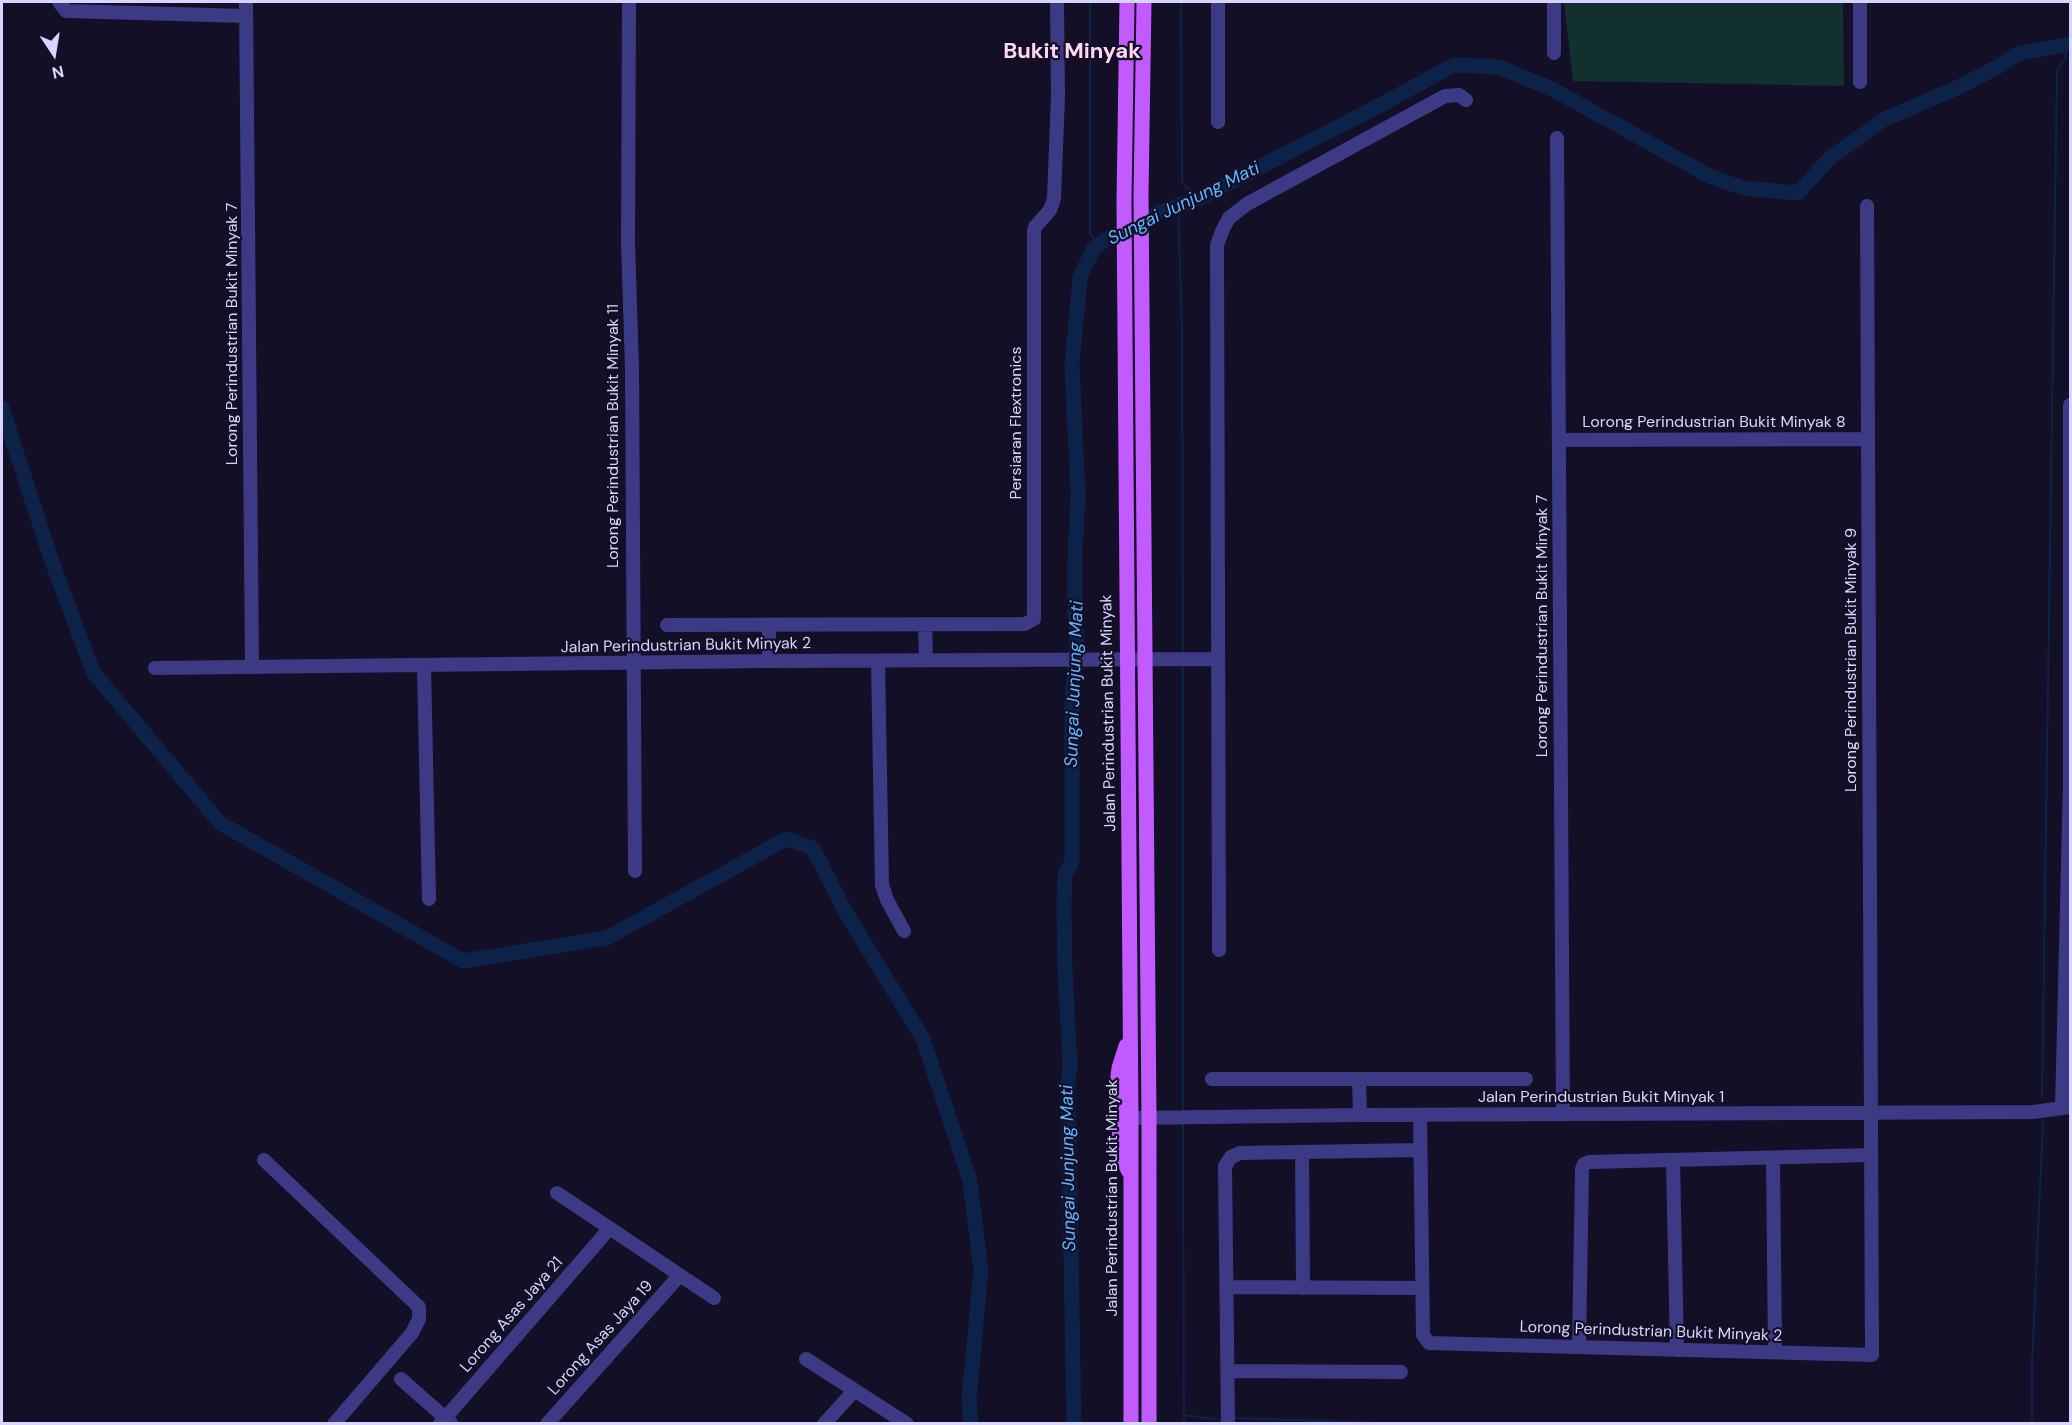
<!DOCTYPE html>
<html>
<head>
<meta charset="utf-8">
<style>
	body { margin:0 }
	#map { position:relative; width:2072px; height:1425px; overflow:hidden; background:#130f26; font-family:"DM Sans",sans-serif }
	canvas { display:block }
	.frame { position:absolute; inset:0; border:3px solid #d9d4ff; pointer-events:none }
	.north { position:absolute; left:24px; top:24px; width:60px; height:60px; -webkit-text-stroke:4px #130f26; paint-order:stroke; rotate:168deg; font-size:16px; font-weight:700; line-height:24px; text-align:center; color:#d9d4ff }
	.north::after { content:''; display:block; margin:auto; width:21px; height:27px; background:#d9d4ff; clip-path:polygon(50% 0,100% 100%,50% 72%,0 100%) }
</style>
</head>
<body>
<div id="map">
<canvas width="2072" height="1425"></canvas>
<div class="frame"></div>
<div class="north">N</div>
</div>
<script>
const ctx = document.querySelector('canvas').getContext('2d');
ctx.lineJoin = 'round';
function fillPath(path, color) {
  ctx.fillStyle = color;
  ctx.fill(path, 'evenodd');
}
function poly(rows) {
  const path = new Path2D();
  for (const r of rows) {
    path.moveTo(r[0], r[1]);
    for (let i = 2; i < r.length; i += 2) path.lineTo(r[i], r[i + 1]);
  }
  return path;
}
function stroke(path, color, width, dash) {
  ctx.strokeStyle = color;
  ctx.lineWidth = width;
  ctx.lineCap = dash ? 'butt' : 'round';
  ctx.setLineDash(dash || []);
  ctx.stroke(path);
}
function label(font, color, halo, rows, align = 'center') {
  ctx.font = font + ' "DM Sans",sans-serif';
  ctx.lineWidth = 4.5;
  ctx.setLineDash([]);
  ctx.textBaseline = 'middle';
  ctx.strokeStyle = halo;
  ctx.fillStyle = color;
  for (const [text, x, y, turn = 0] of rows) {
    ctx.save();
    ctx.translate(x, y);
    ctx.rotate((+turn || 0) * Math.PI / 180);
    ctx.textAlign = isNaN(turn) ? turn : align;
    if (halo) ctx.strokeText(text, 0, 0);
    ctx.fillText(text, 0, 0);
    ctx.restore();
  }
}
fillPath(poly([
	[1564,2,1843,2,1844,86,1573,81]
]), '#12302f');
stroke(poly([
	[1090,2,1090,234,1098,245],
	[1181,2,1182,181,1185,186,1200,198],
	[1178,206,1182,332,1183,653],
	[1183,664,1183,1112],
	[2042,1097,2057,71,2060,65,2065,59,2067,45],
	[1183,1123,1184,1424],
	[1184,1415,1222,1420],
	[1234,1418,1409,1424],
	[2032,1424,2032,1362,2043,1122]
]), '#0c2248', 2);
stroke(poly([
	[2,408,51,559,93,672,220,823,463,961,607,938,786,839,813,848,845,911,923,1039,970,1181,981,1270,969,1399,971,1424],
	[1074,1424,1068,1085,1070,1065,1065,969,1064,906,1065,874,1072,862,1072,699,1077,638,1075,616,1075,558,1078,494,1072,365,1080,278,1093,249,1107,239,1160,212,1200,198,1384,103,1454,65,1499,67,1554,90,1709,176,1743,188,1798,193,1830,158,1883,120,1961,86,2001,65,2017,54,2070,44]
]), '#0c2248', 15);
stroke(poly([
	[59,2,66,11,246,16],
	[246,2,252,666],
	[629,2,628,242,632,369,635,871],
	[1218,2,1218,122],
	[1860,2,1860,82],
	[1554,53,1554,2],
	[1557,138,1563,1114],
	[1559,440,1868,439],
	[667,625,1025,624,1034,619,1034,232,1035,227,1050,210,1054,199,1058,96,1057,2],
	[769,625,769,661],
	[925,625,926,660],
	[878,661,882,885,887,900,904,931],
	[424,666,429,899],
	[155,668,769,661,1218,659],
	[1219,950,1217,245,1223,229,1229,218,1247,204,1445,96,1459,95,1466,100],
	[1212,1079,1526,1079],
	[1359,1080,1360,1115],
	[2062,1108,2070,783,2070,405],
	[1420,1115,1423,1335,1429,1343,1872,1355,1867,206],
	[1131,1118,1360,1115,2033,1112,2070,1107],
	[1302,1152,1303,1288],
	[1773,1158,1775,1352],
	[264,1160,419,1307,419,1319,412,1333,334,1424],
	[1673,1161,1677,1350],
	[557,1193,714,1298],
	[1227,1287,1422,1288],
	[1579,1347,1582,1169,1584,1164,1589,1162,1871,1155],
	[806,1359,907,1424],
	[1227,1371,1401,1372],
	[401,1379,451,1423],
	[440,1424,610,1228],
	[547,1424,680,1275],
	[824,1424,854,1391],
	[1228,1424,1225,1166,1231,1157,1240,1153,1420,1150]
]), '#3d3a85', 14);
stroke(poly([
	[1127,2,1124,202,1131,1118,1131,1424],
	[1144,2,1141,195,1149,1118,1149,1424],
	[1126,1046,1119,1068,1118,1077,1120,1154,1129,1172]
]), '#c25bff', 15);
label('16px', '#d9d4ff', '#130f26', [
	["Lorong Perindustrian Bukit Minyak 7",233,334,-90],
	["Persiaran Flextronics",1017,423,-90],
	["Lorong Perindustrian Bukit Minyak 8",1714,423],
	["Lorong Perindustrian Bukit Minyak 11",614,436,-90],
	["Lorong Perindustrian Bukit Minyak 7",1543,626,-90],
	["Jalan Perindustrian Bukit Minyak 2",686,646,-1],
	["Lorong Perindustrian Bukit Minyak 9",1852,660,-90],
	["Jalan Perindustrian Bukit Minyak",1109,713,-91],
	["Jalan Perindustrian Bukit Minyak 1",1601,1098],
	["Jalan Perindustrian Bukit Minyak",1113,1198,-90],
	["Lorong Asas Jaya 21",512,1315,-49],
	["Lorong Perindustrian Bukit Minyak 2",1651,1332,2],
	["Lorong Asas Jaya 19",601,1338,-48]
]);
label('italic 18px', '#62b6ff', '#130f26', [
	["Sungai Junjung Mati",1184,204,-26],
	["Sungai Junjung Mati",1075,684,-88],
	["Sungai Junjung Mati",1069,1168,-91]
]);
label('bold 22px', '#ffd6f0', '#130f26', [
	["Bukit Minyak",1072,52]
]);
</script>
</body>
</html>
